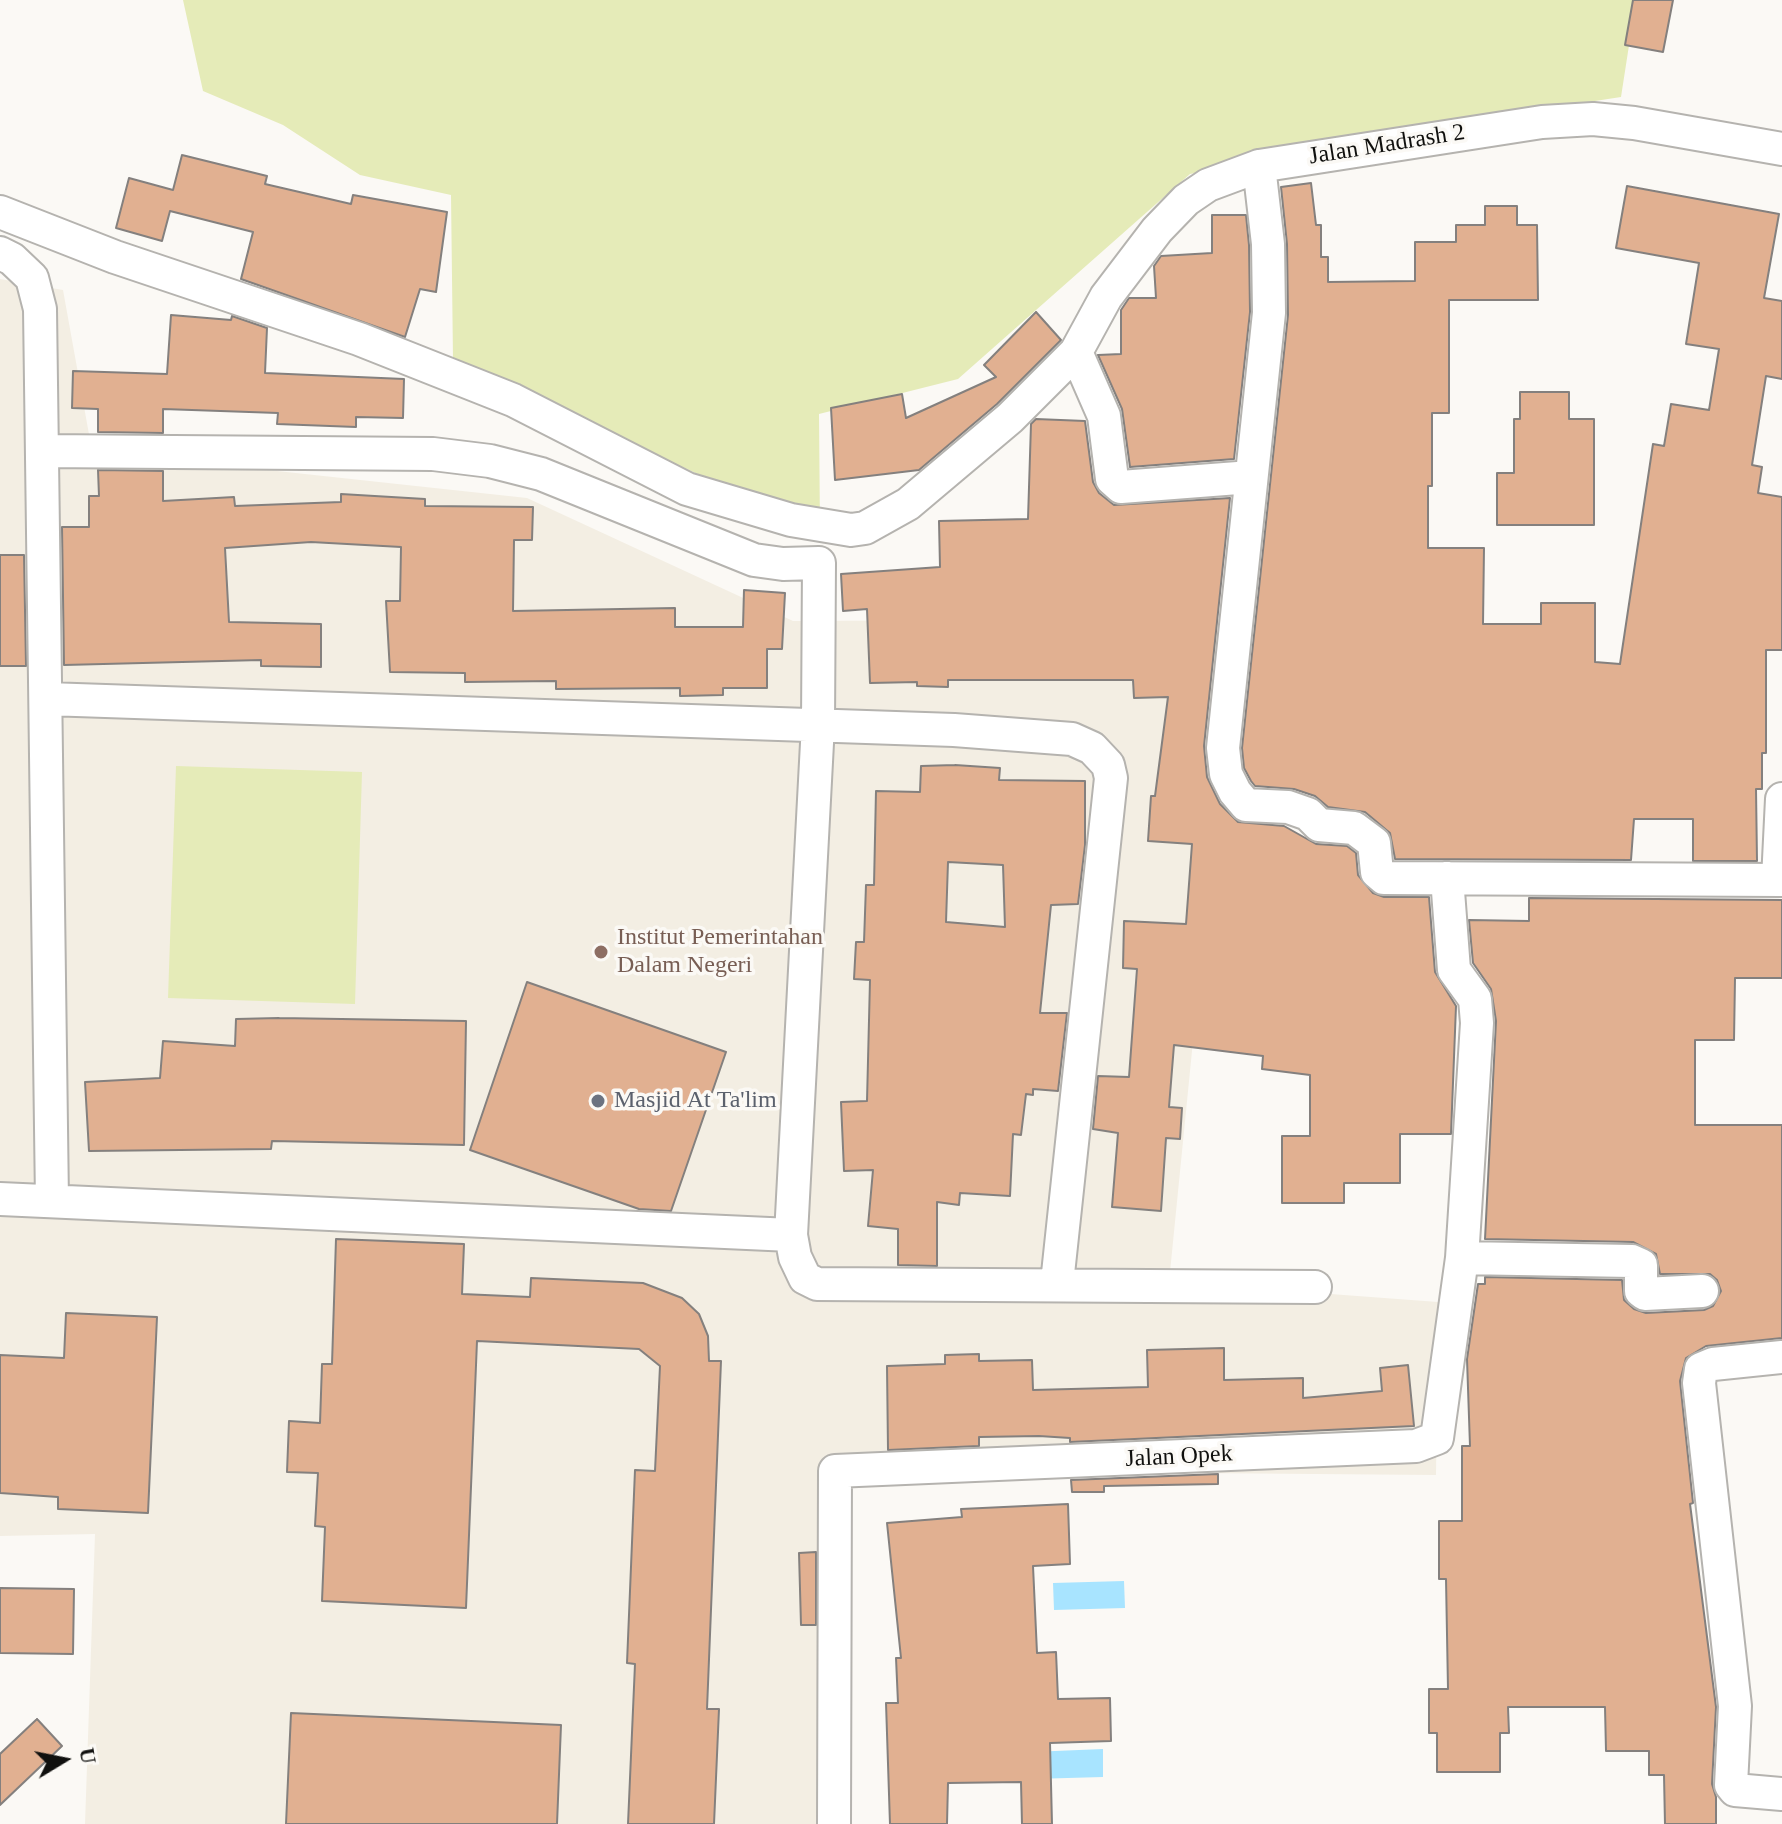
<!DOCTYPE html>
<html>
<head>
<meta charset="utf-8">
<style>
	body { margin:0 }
	#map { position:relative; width:1782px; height:1824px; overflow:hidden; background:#fbf9f5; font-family:Georgia,serif }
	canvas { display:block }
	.north { position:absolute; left:24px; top:1720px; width:80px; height:80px; -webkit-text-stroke:6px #fbf9f5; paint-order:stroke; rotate:80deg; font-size:22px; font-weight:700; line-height:32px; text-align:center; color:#10100e }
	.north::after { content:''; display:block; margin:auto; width:28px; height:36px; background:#10100e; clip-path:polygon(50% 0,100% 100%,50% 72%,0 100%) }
</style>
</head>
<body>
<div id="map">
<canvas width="1782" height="1824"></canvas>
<div class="north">U</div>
</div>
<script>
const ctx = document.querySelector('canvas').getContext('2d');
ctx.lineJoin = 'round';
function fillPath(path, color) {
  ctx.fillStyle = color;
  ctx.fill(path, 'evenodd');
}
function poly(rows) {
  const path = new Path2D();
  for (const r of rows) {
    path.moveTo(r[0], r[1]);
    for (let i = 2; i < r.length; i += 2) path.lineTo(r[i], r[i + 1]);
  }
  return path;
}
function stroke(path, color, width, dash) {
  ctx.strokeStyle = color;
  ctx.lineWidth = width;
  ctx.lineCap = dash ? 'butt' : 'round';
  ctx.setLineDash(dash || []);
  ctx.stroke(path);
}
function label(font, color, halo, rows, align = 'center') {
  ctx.font = font + ' Georgia,serif';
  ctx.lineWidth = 7;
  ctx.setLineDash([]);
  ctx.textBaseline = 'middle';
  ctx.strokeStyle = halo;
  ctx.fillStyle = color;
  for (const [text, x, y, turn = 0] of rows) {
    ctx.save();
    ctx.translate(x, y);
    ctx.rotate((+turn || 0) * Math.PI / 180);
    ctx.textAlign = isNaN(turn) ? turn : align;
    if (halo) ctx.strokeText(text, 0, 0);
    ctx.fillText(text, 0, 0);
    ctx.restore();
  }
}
fillPath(poly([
	[0,279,63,290,92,451,527,498,793,621,1235,619,1169,1282,1438,1302,1436,1475,829,1470,822,1824,85,1824,95,1534,0,1536]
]), '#f3eee3');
fillPath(poly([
	[183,0,1636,0,1621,97,1452,123,1190,174,958,379,819,414,820,531,453,360,451,195,360,175,283,125,203,91],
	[176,766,362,772,355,1004,168,998]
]), '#e5ebb8');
fillPath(poly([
	[1124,1581,1125,1608,1054,1610,1053,1583],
	[1103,1749,1103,1777,1032,1779,1031,1752]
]), '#a8e4ff');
const building = poly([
	[1633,0,1673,0,1663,52,1625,45,1633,0],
	[182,155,267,176,265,184,351,204,353,195,447,212,436,292,420,289,405,337,241,279,253,232,170,211,162,241,116,228,129,178,173,190,182,155],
	[1311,183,1316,225,1321,225,1321,257,1328,257,1328,282,1415,281,1415,242,1456,242,1456,225,1485,225,1485,206,1517,206,1517,225,1537,225,1538,300,1449,300,1449,413,1432,413,1432,486,1428,486,1428,548,1484,548,1483,624,1541,624,1541,603,1595,603,1595,662,1620,664,1653,444,1664,446,1671,404,1709,410,1719,349,1686,344,1699,263,1616,248,1627,186,1779,214,1764,298,1782,301,1782,379,1766,376,1752,465,1762,467,1758,493,1782,497,1782,650,1766,650,1766,753,1762,753,1762,789,1756,789,1757,861,1693,861,1693,819,1634,819,1631,860,1395,859,1390,833,1365,812,1328,807,1315,796,1294,789,1255,786,1251,781,1244,768,1242,748,1288,315,1287,244,1281,187,1311,183],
	[1212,215,1246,215,1249,245,1250,312,1234,459,1130,467,1122,409,1098,355,1121,354,1121,310,1129,298,1156,298,1154,266,1161,256,1212,253,1212,215],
	[1036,312,1061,340,997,404,919,470,835,480,831,408,902,394,906,418,996,377,984,365,1036,312],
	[171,315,231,320,232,316,267,328,265,373,404,379,403,418,356,417,356,427,277,424,278,413,163,409,163,433,98,432,98,409,72,408,73,371,167,374,171,315],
	[1520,392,1569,392,1569,419,1594,419,1594,525,1497,525,1497,473,1514,473,1514,419,1520,419,1520,392],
	[1036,419,1085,421,1093,482,1099,493,1114,505,1230,498,1204,746,1207,777,1220,804,1238,822,1284,826,1316,844,1347,846,1356,853,1358,875,1373,893,1384,897,1429,897,1435,972,1456,1006,1451,1134,1400,1134,1400,1183,1344,1183,1344,1203,1282,1203,1282,1136,1310,1136,1310,1075,1262,1069,1263,1056,1174,1045,1169,1107,1182,1108,1180,1139,1166,1138,1161,1211,1112,1207,1118,1133,1093,1129,1098,1076,1129,1077,1137,969,1123,968,1124,921,1186,924,1192,844,1148,841,1151,796,1155,796,1168,697,1134,698,1133,680,948,680,948,687,917,686,917,682,870,683,867,609,843,611,841,574,940,567,939,521,1028,519,1031,424,1036,419],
	[98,470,163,471,163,501,234,497,235,506,341,502,341,494,425,499,425,506,533,507,532,540,514,540,513,611,675,608,675,627,743,627,744,590,785,593,782,649,767,649,767,688,723,688,723,695,680,696,680,688,556,689,556,681,465,682,465,673,390,672,386,601,400,601,401,547,311,542,225,548,229,622,321,624,321,667,261,666,261,660,64,665,62,527,89,527,89,496,99,496,98,470],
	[0,555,24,555,26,666,0,666,0,555],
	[955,765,1000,768,999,780,1085,781,1085,845,1078,904,1051,905,1040,1013,1067,1013,1058,1091,1033,1089,1033,1095,1026,1094,1021,1135,1013,1134,1010,1196,960,1193,959,1205,937,1202,937,1266,898,1265,898,1229,868,1226,873,1170,844,1171,841,1102,867,1101,870,980,854,979,856,942,864,942,866,885,874,885,876,791,920,792,921,766,955,765],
	[948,862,1003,865,1005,927,946,922,948,862],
	[1529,898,1782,900,1782,978,1735,978,1734,1040,1695,1040,1695,1125,1782,1125,1782,1338,1706,1346,1686,1358,1680,1381,1693,1503,1690,1504,1716,1707,1712,1784,1716,1797,1716,1824,1665,1824,1664,1775,1649,1775,1649,1751,1606,1751,1605,1707,1508,1707,1509,1733,1500,1733,1500,1772,1437,1772,1437,1733,1429,1733,1429,1689,1448,1689,1446,1579,1439,1579,1439,1521,1462,1521,1462,1446,1470,1446,1467,1359,1478,1284,1485,1284,1485,1277,1622,1280,1624,1300,1634,1309,1646,1313,1704,1310,1713,1306,1721,1291,1717,1280,1710,1274,1660,1274,1656,1254,1633,1242,1485,1239,1496,1021,1491,989,1473,963,1469,920,1529,921,1529,898],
	[527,982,726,1052,671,1211,639,1209,470,1150,527,982],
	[279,1018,466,1021,464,1145,272,1141,271,1149,89,1151,85,1082,160,1078,163,1041,235,1046,236,1019,279,1018],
	[336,1239,464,1244,462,1294,530,1297,531,1278,643,1283,682,1298,699,1314,708,1336,709,1361,721,1361,707,1709,719,1709,714,1824,628,1824,635,1664,627,1663,635,1470,655,1471,660,1366,639,1349,477,1341,466,1608,322,1601,325,1527,315,1526,318,1473,287,1472,289,1421,320,1423,322,1364,332,1364,336,1239],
	[66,1313,157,1317,148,1513,58,1509,58,1497,0,1493,0,1355,64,1358,66,1313],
	[1224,1348,1224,1380,1303,1378,1303,1398,1382,1391,1380,1368,1408,1365,1414,1426,1070,1442,1070,1438,1039,1436,979,1437,979,1446,888,1450,887,1366,945,1364,945,1355,979,1354,979,1361,1032,1360,1033,1390,1148,1387,1147,1350,1224,1348],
	[1218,1474,1218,1484,1104,1486,1104,1492,1072,1492,1071,1480,1218,1474],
	[1068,1504,1070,1564,1033,1566,1037,1653,1056,1652,1058,1699,1110,1698,1111,1741,1050,1743,1052,1824,1022,1824,1021,1782,948,1783,947,1824,890,1824,886,1703,898,1703,896,1658,901,1658,887,1523,962,1517,961,1509,1068,1504],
	[816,1552,816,1625,801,1625,799,1553,816,1552],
	[0,1588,74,1589,73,1654,0,1653,0,1588],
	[291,1713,561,1725,557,1824,286,1824,291,1713],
	[37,1719,62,1746,0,1805,0,1754,37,1719]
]);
fillPath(building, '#e1b091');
stroke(building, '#84807e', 2);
const minor = poly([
	[1259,166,1268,244,1269,313,1223,748,1226,774,1235,792,1246,805,1288,807,1308,814,1319,825,1354,828,1374,843,1377,872,1384,878,1782,880],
	[0,212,115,257,359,339,513,400,687,489,791,520,851,530,865,528,908,504,1010,418,1076,352,1106,297,1157,230,1186,200,1208,185,1259,166,1542,122,1593,119,1634,123,1782,149],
	[0,253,12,259,32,278,40,309,52,1201],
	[1076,352,1104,416,1112,479,1121,487,1251,477],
	[43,451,433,454,490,461,541,474,754,560,783,564,819,563,818,724,791,1235,795,1257,805,1278,817,1284,1315,1287],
	[47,699,954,730,1072,739,1092,748,1108,765,1111,778,1057,1283],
	[1778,880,1782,799],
	[0,1199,791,1235],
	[1462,1258,1632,1261,1641,1265,1641,1291,1645,1294,1702,1291],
	[1782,1357,1713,1364,1701,1369,1699,1383,1735,1706,1731,1785,1735,1790,1782,1794],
	[834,1824,835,1471,1416,1446,1437,1438,1462,1258,1477,1023,1475,999,1454,970,1447,878]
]);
stroke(minor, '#b5b3af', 36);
stroke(minor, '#fff', 32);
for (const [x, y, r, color] of [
	[601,952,8,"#8d6e63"],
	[598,1101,8,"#6b7280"]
]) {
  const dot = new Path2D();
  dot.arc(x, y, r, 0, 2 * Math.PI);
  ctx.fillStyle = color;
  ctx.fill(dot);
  stroke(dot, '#fbf9f5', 3);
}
label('24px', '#10100e', '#fbf9f5', [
	["Jalan Madrash 2",1387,145,-9],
	["Jalan Opek",1179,1457,-3]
]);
label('24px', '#785e54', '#fbf9f5', [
	["Institut Pemerintahan",617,938],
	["Dalam Negeri",617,966]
], 'left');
label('24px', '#5b616d', '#fbf9f5', [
	["Masjid At Ta'lim",614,1101]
], 'left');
</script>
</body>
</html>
